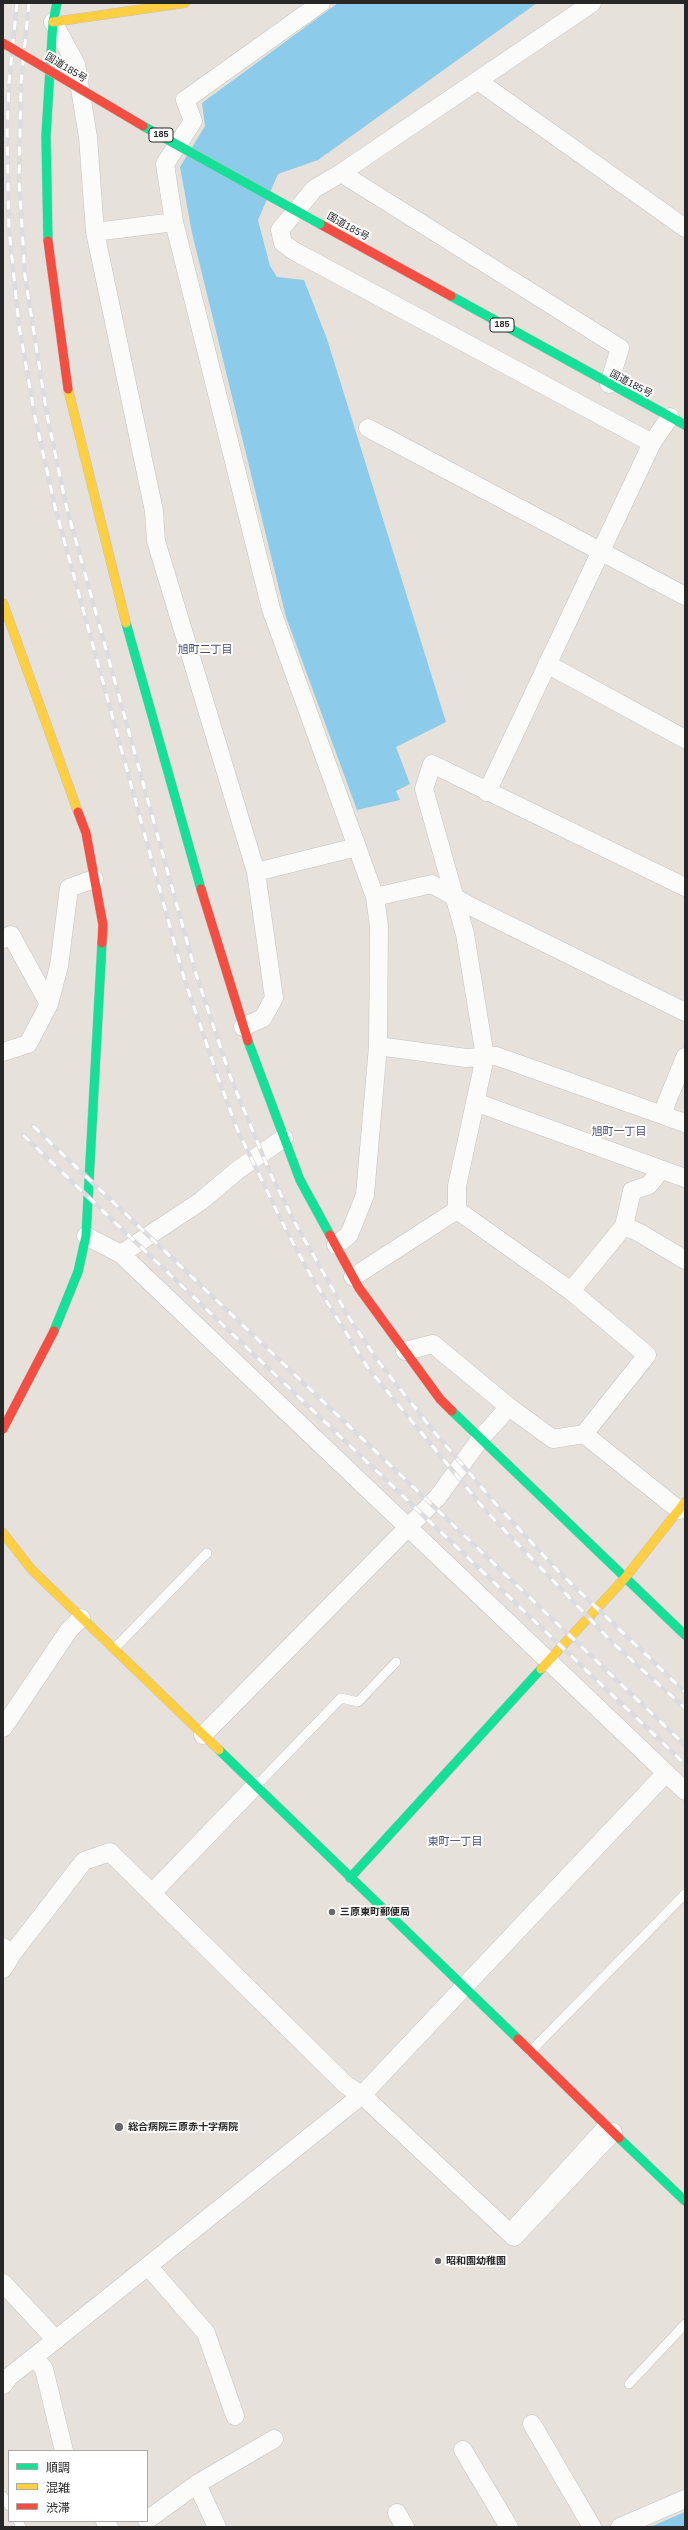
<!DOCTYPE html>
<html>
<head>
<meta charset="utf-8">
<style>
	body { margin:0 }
	#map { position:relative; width:688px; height:2530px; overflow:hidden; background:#e6e2db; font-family:Helvetica,"Noto Sans JP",sans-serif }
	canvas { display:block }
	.frame { position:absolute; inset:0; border:4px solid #272727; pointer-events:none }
	.legend { position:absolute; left:8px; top:2450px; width:140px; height:72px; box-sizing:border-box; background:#fff; border:1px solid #a9a9a9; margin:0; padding:5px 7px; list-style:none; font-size:12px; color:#272727 }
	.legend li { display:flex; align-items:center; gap:8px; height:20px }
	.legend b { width:20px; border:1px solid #a9a9a9 }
</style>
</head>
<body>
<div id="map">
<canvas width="688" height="2530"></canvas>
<div class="frame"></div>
<ul class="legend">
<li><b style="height:5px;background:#16e098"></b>順調</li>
<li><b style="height:5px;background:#ffcf43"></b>混雑</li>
<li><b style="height:5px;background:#f24e42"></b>渋滞</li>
</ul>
</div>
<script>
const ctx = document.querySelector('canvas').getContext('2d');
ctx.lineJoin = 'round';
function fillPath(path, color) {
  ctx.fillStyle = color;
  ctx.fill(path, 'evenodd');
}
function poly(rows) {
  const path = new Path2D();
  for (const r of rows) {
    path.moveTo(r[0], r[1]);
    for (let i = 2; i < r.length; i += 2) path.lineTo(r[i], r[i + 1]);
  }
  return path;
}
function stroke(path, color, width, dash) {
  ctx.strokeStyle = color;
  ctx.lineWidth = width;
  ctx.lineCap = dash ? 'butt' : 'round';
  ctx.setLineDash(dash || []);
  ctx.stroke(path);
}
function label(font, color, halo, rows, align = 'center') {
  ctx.font = font + ' Helvetica,"Noto Sans JP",sans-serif';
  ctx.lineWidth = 4;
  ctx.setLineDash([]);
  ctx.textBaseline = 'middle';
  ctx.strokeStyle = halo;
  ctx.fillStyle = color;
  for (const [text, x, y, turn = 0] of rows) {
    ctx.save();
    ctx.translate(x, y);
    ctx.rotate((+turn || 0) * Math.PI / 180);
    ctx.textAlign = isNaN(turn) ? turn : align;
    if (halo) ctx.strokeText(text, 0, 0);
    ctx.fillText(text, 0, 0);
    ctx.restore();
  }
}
fillPath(poly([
	[338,3,537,3,318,160,278,174,258,220,270,266,277,277,304,280,327,339,446,722,396,747,410,784,396,791,400,800,357,810,286,617,192,233,180,167,205,126,202,103],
	[685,2512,685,2527,650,2527]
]), '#8ccbea');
const lane = poly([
	[114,1649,207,1553],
	[256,1786,341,1698,358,1702,396,1662],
	[530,2052,685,1894],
	[507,2230,604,2123],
	[629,2384,685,2324],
	[3,2496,9,2506],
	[18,2521,21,2527]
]);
const street = poly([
	[321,3,185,100,193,121,165,164,174,222,271,609,375,897,379,926,378,1046,365,1195,349,1235,336,1245],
	[592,3,341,173,314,189,280,230,283,243,294,251,652,443],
	[53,22,76,64,88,137,95,232,154,511,156,541,256,872,274,998,263,1018,243,1027],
	[478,81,685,228],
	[341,173,620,348,609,384],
	[95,232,174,222],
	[368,428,685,596],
	[547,664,685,739],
	[487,792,652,443,670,417],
	[256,872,357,847],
	[375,897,432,884,468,905,685,1012],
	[3,939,11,935,49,1004],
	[378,1046,466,1058,496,1056,685,1123],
	[3,1052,28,1044,49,1004,59,966,69,888,94,879],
	[475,1102,685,1178],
	[662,1114,685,1057],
	[457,1210,457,1186,485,1057,465,934,424,789,432,764,685,887],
	[624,1226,640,1233,685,1260],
	[86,1236,121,1254,201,1201,239,1169,284,1138],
	[121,1254,685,1791],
	[353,1277,457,1210],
	[571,1291,624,1226,632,1191,649,1185,661,1170],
	[405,1351,433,1344,509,1407,553,1439,584,1434,647,1355,571,1291,457,1210],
	[584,1434,679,1510],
	[3,1728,69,1630,81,1618],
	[203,1735,437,1498,481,1438,509,1407],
	[152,1893,255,1786],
	[3,1947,12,1954,84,1861,110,1852,346,2085,362,2095,514,2237,613,2132],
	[3,1969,12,1954],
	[148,2266,206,2333,235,2416],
	[3,2283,56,2340],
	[34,2357,44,2369,64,2451],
	[3,2385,9,2377,362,2095,666,1773],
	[532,2424,592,2527],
	[463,2450,509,2527],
	[197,2484,217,2527],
	[397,2513,405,2527],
	[147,2520,197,2484,274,2439],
	[105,2521,109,2527],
	[620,2527,685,2499]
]);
const fast = poly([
	[48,241,46,135,53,22,57,3],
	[451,296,685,425],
	[126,623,201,889],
	[248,1041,300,1180,330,1235],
	[54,1331,78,1272,86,1236,102,943],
	[452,1411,685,1635],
	[219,1750,518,2039],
	[350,1878,541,1669],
	[619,2138,685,2201]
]);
const slow = poly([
	[53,22,185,3],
	[68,389,126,623],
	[3,603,78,812],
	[3,1533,32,1570,219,1750],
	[541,1669,625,1578,685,1502]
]);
const jam = poly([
	[320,224,451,296],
	[48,241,68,389],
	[78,812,86,833,103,925,102,943],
	[201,889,248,1041],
	[330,1235,359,1288,440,1399,452,1411],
	[3,1429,54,1331],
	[518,2039,619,2138]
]);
stroke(lane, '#c3c1c1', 10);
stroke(street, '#c3c1c1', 19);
stroke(fast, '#c3c1c1', 10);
stroke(slow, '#c3c1c1', 10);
stroke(jam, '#c3c1c1', 10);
stroke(lane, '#fbfbfa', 9);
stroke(street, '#fbfbfa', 18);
stroke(fast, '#16e098', 9);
stroke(slow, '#ffcf43', 9);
stroke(jam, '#f24e42', 9);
const rail = poly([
	[17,3,9,83,7,132,9,229,19,326,35,417,55,507,184,978,219,1080,238,1131,285,1228,311,1276,368,1368,486,1511,615,1645,685,1708],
	[29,3,21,84,19,180,25,276,47,415,66,505,196,974,230,1076,271,1175,295,1223,348,1316,378,1361,435,1433,495,1503,558,1571,685,1692],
	[33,1126,685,1745],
	[23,1135,685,1764]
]);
stroke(rail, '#dcdbdd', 4.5);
stroke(rail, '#fff', 3, [9]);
const fastBridge = poly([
	[143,126,320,224]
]);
const jamBridge = poly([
	[3,43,143,126]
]);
stroke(fastBridge, '#c3c1bf', 10, []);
stroke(jamBridge, '#c3c1bf', 10, []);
stroke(fastBridge, '#16e098', 9);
stroke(jamBridge, '#f24e42', 9);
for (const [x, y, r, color] of [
	[332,1912,4,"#6a6866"],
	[119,2127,5,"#6a6866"],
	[438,2261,4,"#6a6866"]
]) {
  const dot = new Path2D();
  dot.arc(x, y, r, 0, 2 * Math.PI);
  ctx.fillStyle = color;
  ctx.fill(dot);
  stroke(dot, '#fff', 1.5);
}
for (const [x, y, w] of [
	[161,135,24],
	[502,325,24]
]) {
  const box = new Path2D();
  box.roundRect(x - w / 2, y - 7, w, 14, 3);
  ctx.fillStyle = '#fff';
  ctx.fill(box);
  stroke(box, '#272727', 1);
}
label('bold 9px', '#272727', null, [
	["185",161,135],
	["185",502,325]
]);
label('10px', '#272727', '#fff', [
	["国道185号",66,68,31],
	["国道185号",348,227,29],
	["国道185号",631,384,28]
]);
label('bold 10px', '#272727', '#fff', [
	["三原東町郵便局",340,1912],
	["総合病院三原赤十字病院",128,2127],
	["昭和園幼稚園",446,2261]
], 'left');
label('11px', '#474c77', '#fff', [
	["旭町二丁目",205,650],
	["旭町一丁目",619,1132],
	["東町一丁目",455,1842]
]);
</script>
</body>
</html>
